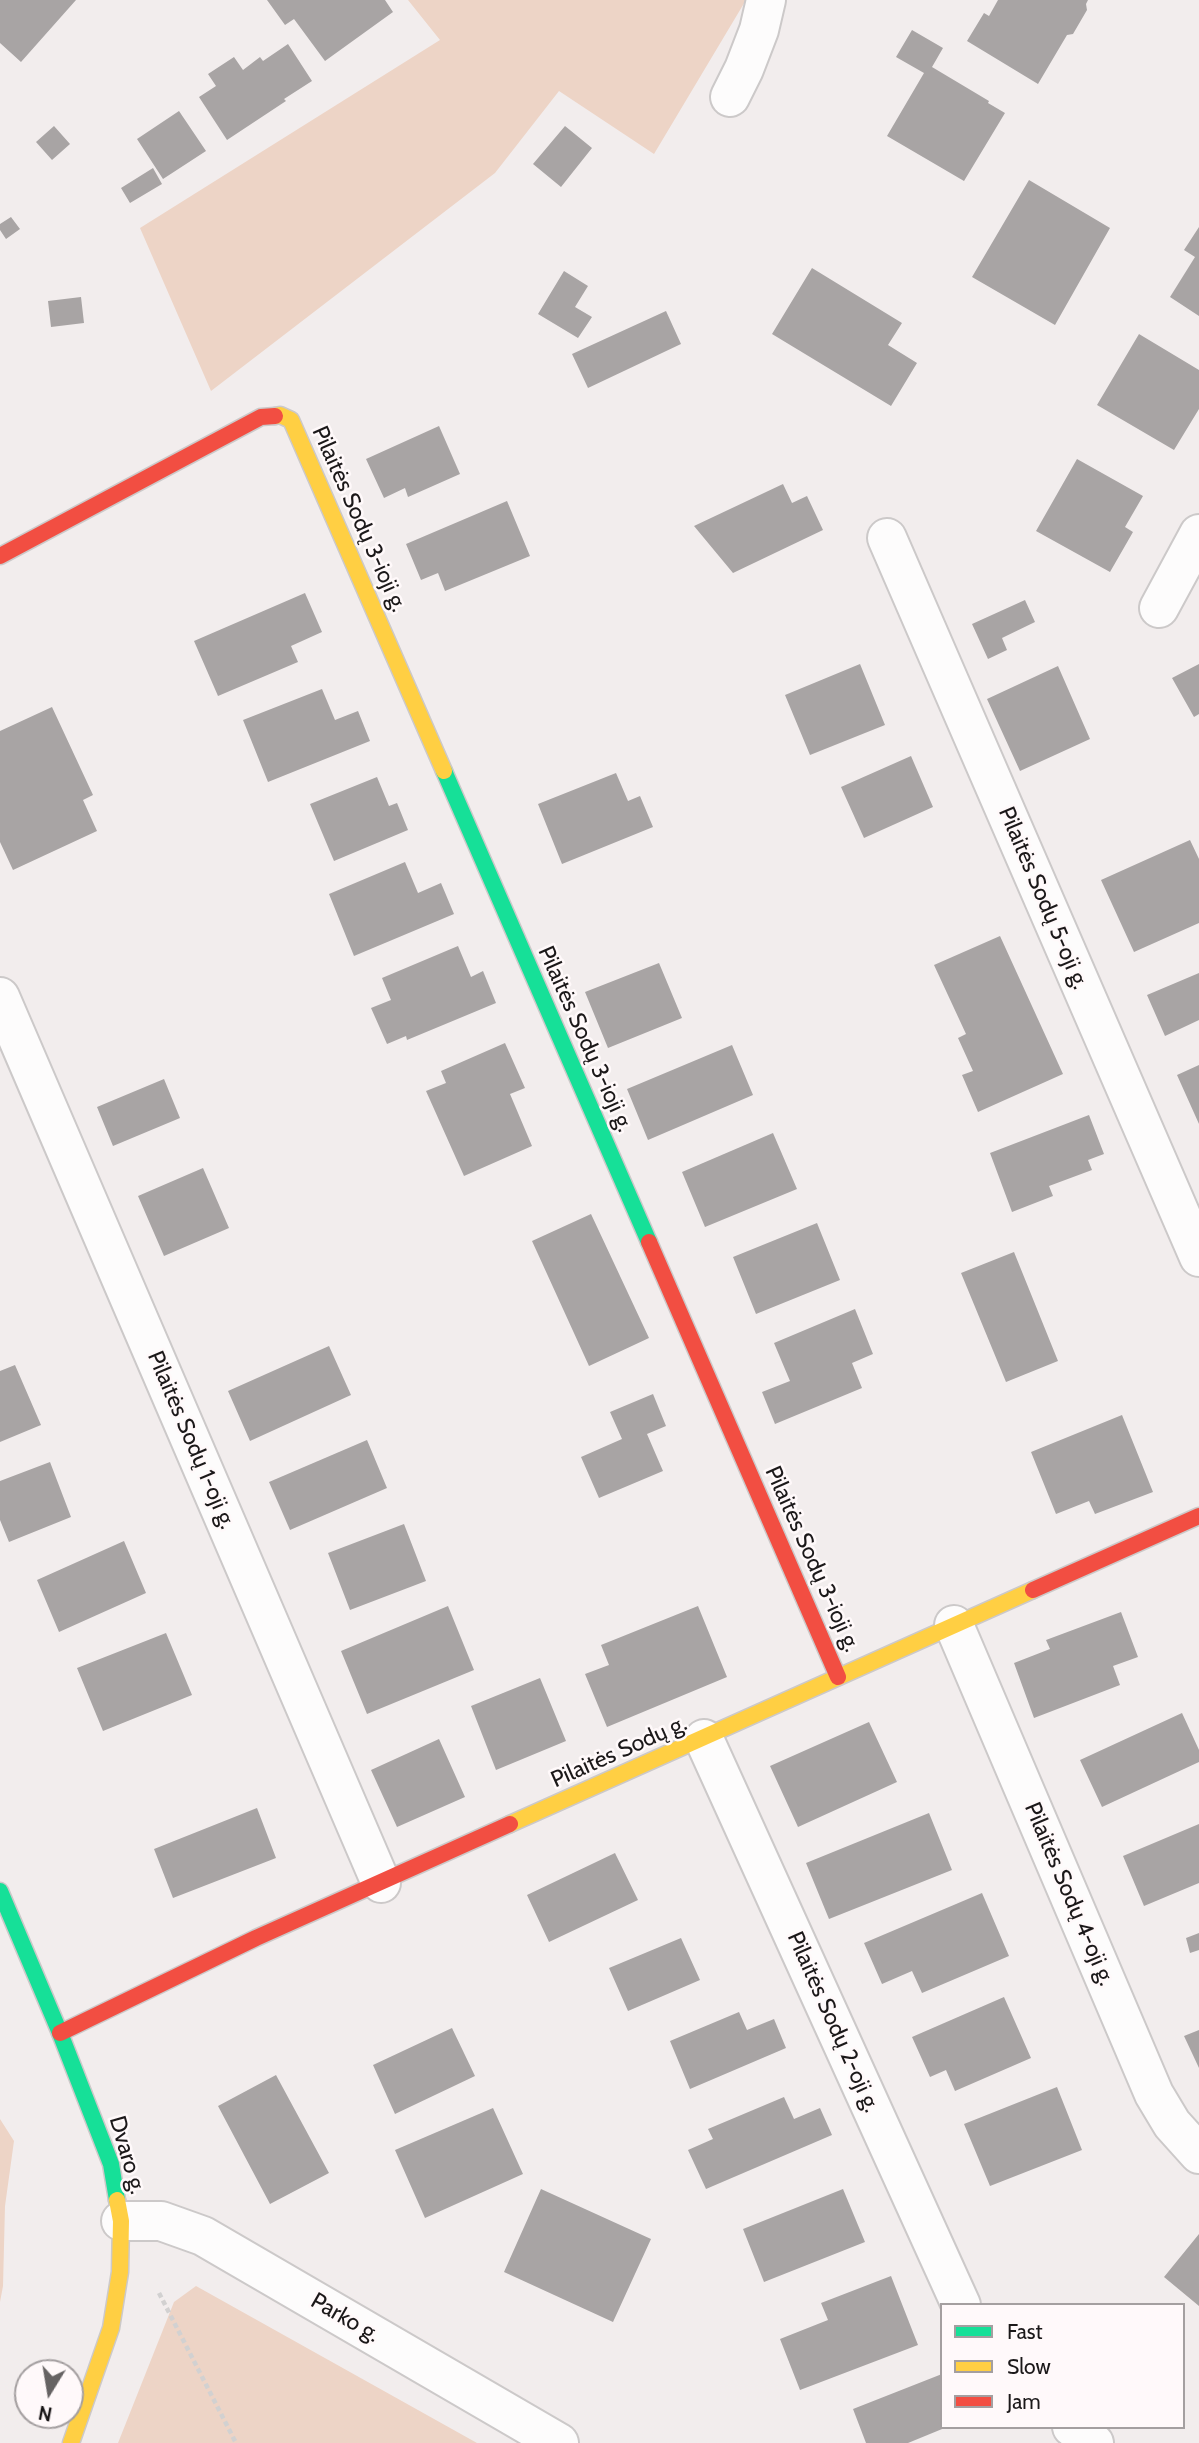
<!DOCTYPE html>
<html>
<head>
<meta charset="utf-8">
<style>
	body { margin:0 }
	#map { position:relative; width:1199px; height:2443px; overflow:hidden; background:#f2eded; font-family:Cabin,sans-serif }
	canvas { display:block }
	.legend { position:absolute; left:940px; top:2303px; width:245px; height:126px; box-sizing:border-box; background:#fff9fa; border:2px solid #a49fa0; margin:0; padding:9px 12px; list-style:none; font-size:21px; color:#1b1819 }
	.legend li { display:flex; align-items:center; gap:14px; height:35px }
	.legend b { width:35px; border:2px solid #a49fa0 }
	.north { position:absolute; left:14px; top:2359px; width:70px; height:70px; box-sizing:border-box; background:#fff9fa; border:2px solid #a49fa0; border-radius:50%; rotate:191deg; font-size:19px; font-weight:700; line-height:28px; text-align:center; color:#1b1819 }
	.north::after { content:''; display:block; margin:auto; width:24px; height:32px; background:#666363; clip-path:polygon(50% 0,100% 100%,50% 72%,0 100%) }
</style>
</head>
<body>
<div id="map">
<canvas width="1199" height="2443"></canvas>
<ul class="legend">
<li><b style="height:9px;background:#16e098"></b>Fast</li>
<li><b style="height:9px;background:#ffcf43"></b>Slow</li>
<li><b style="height:9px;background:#f24e42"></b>Jam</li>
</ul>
<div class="north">N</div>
</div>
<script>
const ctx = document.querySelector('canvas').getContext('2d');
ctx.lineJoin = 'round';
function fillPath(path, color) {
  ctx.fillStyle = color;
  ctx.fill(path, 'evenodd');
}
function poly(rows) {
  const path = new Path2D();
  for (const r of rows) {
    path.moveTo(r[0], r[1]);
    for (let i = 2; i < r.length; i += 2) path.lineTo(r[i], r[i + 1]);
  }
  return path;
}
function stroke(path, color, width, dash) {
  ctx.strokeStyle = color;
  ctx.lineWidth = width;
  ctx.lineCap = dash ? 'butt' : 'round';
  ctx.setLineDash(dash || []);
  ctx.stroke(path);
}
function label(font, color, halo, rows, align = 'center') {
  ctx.font = font + ' Cabin,sans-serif';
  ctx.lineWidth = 5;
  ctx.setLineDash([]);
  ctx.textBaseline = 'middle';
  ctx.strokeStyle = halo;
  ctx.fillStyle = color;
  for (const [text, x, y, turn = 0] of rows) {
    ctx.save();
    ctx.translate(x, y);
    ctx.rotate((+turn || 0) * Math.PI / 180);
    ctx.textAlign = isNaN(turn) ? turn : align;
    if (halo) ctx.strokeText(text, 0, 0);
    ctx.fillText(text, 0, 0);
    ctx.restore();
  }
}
fillPath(poly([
	[408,0,746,0,654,154,559,91,495,173,211,391,140,228,440,40],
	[0,2119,14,2141,5,2206,3,2286,0,2302],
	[196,2286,477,2443,118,2443,174,2302]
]), '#edd4c6');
fillPath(poly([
	[0,0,76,0,21,62,0,43],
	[267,0,385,0,393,12,325,61,294,19,285,25],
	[998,0,1088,0,1086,4,1087,10,1073,34,1067,35,1038,84,967,41,984,13,989,16],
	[912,30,943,48,932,67,989,101,988,103,1005,113,964,181,887,136,924,73,896,57],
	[288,44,312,81,284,99,286,101,227,140,199,97,216,86,208,74,234,57,243,70,260,57,263,61],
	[179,111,206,151,163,179,137,139],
	[54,126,70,144,52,160,36,142],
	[565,126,592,148,561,187,533,164],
	[153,168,162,184,130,203,121,188],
	[1029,180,1110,228,1055,325,972,277],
	[11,217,20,229,6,239,0,230,0,224],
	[1199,227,1199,316,1170,297,1195,257,1184,250],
	[812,268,902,323,888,345,917,363,891,406,772,334],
	[564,271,588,286,575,307,592,317,578,338,538,314],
	[81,297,84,323,51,327,48,301],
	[666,311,681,344,588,388,572,354],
	[1139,334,1199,370,1199,409,1174,450,1097,405],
	[439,426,460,474,408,497,405,488,384,498,366,459],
	[1077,459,1143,496,1125,527,1133,532,1110,572,1036,531],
	[783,484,792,503,807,496,823,530,733,573,694,526],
	[507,501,530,556,445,591,438,573,421,580,406,544],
	[305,593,322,632,291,646,298,662,218,696,194,641],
	[1025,600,1035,622,1002,638,1007,650,988,659,972,624],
	[860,664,885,725,810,755,785,695],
	[1199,664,1199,714,1194,717,1172,678],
	[1058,666,1090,739,1020,771,987,699],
	[322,689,335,720,358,711,370,741,268,782,243,720],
	[52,707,93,795,83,800,97,831,13,870,0,842,0,731],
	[911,756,933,807,864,838,841,787],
	[616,773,628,801,640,796,653,827,562,864,538,804],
	[377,777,389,806,397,803,408,830,334,861,310,804],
	[1190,840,1199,859,1199,923,1134,952,1101,880],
	[405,862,418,893,441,883,454,914,354,956,329,894],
	[1000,936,1063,1074,978,1112,962,1075,973,1071,958,1038,966,1034,934,965],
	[458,946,471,977,483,971,496,1003,407,1040,406,1036,387,1044,371,1008,391,1000,382,978],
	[659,963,682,1018,608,1048,585,992],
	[1199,973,1199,1020,1165,1036,1147,995],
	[505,1043,525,1088,510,1094,532,1146,464,1176,426,1091,446,1083,441,1071],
	[732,1045,753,1095,648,1140,627,1089],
	[1199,1065,1199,1124,1177,1075],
	[164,1079,180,1118,113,1146,97,1107],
	[1089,1115,1104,1154,1088,1160,1092,1170,1049,1186,1053,1196,1012,1212,990,1153],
	[773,1133,797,1189,705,1227,682,1172],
	[203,1168,229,1228,164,1256,138,1196],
	[591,1214,649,1338,589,1366,532,1241],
	[817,1223,840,1280,756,1314,733,1257],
	[1014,1252,1058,1361,1006,1382,961,1273],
	[855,1309,873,1354,852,1363,862,1388,775,1424,762,1392,790,1381,774,1343],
	[329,1346,351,1395,250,1441,228,1391],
	[15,1365,41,1425,0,1442,0,1371],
	[653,1394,666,1426,647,1434,663,1471,599,1498,581,1457,622,1439,610,1412],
	[1122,1415,1153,1492,1095,1514,1089,1501,1056,1514,1031,1452],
	[367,1440,387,1488,290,1530,269,1482],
	[50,1462,71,1517,9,1542,0,1520,0,1481],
	[404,1524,426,1581,350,1610,328,1553],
	[124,1541,146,1593,59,1632,37,1580],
	[448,1606,474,1670,367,1714,341,1651],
	[698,1606,727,1677,607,1727,585,1674,609,1665,601,1645],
	[1121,1612,1138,1657,1113,1666,1120,1685,1034,1718,1014,1663,1050,1649,1046,1640],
	[166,1633,192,1695,103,1731,77,1668],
	[540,1678,566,1741,496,1770,471,1706],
	[1182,1713,1199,1750,1199,1762,1102,1807,1080,1760],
	[869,1722,897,1782,798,1827,770,1766],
	[439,1739,465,1797,397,1827,371,1770],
	[257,1808,276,1858,173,1898,154,1849],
	[929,1813,952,1870,829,1919,806,1863],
	[1199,1824,1199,1883,1144,1906,1123,1856],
	[615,1853,638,1900,549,1942,527,1895],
	[982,1893,1009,1956,922,1993,912,1971,882,1984,864,1943],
	[1199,1933,1199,1950,1190,1953,1186,1938],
	[681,1938,700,1980,628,2011,609,1968],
	[1004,1997,1031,2058,955,2091,946,2070,930,2077,912,2037],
	[739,2012,747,2030,774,2019,786,2048,690,2089,670,2041],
	[452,2028,475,2076,395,2114,373,2065],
	[1199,2030,1199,2068,1184,2036],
	[276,2075,329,2173,270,2204,218,2106],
	[1057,2087,1082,2150,990,2186,964,2124],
	[784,2097,794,2119,820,2108,832,2135,706,2189,688,2150,713,2139,708,2129],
	[493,2108,523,2174,425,2218,395,2150],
	[541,2189,651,2239,613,2322,504,2272],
	[843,2189,865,2242,764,2282,743,2229],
	[1199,2234,1199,2306,1164,2277],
	[891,2276,918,2345,800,2390,780,2339,828,2320,821,2303],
	[942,2374,942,2427,947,2427,908,2443,866,2443,853,2409]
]), '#a8a4a4');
const street = poly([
	[730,97,744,69,759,30,766,0],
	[887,538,1199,1257],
	[1159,608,1199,534],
	[0,997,381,1883],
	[954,1625,1154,2094,1172,2124,1199,2154],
	[704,1739,961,2305],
	[121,2221,161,2221,203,2236,559,2443],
	[1072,2427,1094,2443]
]);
const fast = poly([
	[444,771,649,1242],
	[0,1891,60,2033,111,2164,117,2200]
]);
const slow = poly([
	[275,416,280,415,291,420,444,771],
	[510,1824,1033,1590],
	[71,2443,111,2328,120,2272,121,2221,117,2200]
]);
const jam = poly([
	[0,556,261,417,275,416],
	[649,1242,838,1677],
	[1033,1590,1199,1516],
	[60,2033,256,1938,510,1824]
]);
stroke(street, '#ccc9c9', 42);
stroke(fast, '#ccc9c9', 19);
stroke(slow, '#ccc9c9', 19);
stroke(jam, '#ccc9c9', 19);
stroke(poly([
	[159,2293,236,2443]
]), '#d2d1d1', 4.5, [5, 3.5]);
stroke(street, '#fdfcfc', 38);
stroke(fast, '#16e098', 16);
stroke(slow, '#ffcf43', 16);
stroke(jam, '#f24e42', 16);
label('23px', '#1b1819', '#fff9fa', [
	["Pilaitės Sodų 3-ioji g.",359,519,66],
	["Pilaitės Sodų 5-oji g.",1043,898,67],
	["Pilaitės Sodų 3-ioji g.",585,1039,66],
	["Pilaitės Sodų 1-oji g.",191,1440,67],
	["Pilaitės Sodų 3-ioji g.",812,1559,66],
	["Pilaitės Sodų g.",619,1752,-24],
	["Pilaitės Sodų 4-oji g.",1069,1894,67],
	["Pilaitės Sodų 2-oji g.",833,2022,66],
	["Dvaro g.",127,2155,74],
	["Parko g.",345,2318,30]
]);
</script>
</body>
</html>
